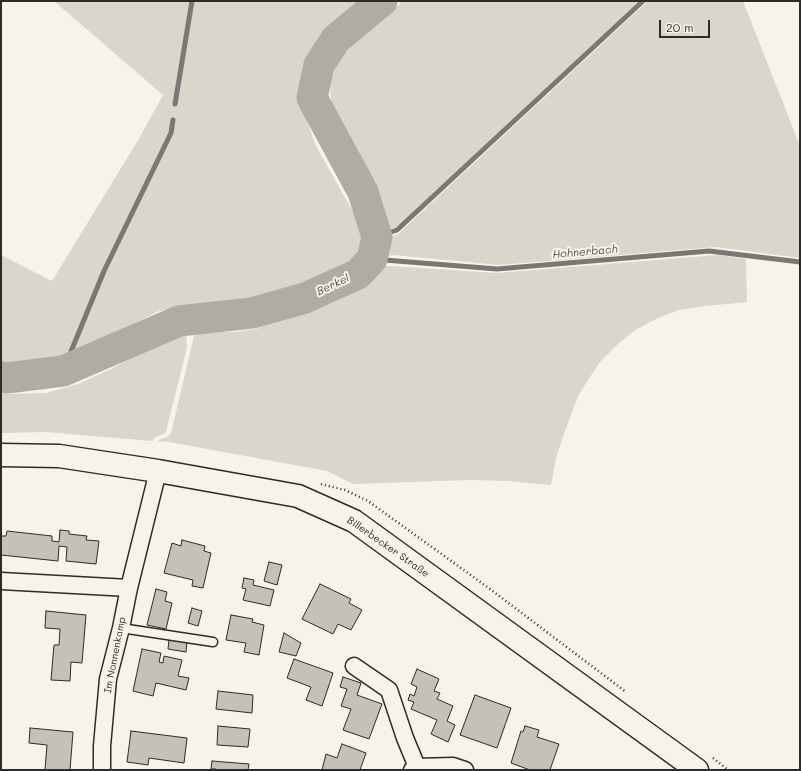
<!DOCTYPE html>
<html>
<head>
<meta charset="utf-8">
<style>
	body { margin:0 }
	#map { position:relative; width:801px; height:771px; overflow:hidden; background:#f7f3e8; font-family:Mali,sans-serif }
	canvas { display:block }
	.frame { position:absolute; inset:0; border:2px solid #2b2b2b; pointer-events:none }
	.scale { position:absolute; left:659px; top:20px; width:51px; height:18px; box-sizing:border-box; border:2px solid #2b2b2b; border-top:0; padding-left:5px; font-size:12px; line-height:14px; white-space:nowrap; color:#2b2b2b; -webkit-text-stroke:3px #f7f3e8; paint-order:stroke }
</style>
</head>
<body>
<div id="map">
<canvas width="801" height="771"></canvas>
<div class="frame"></div>
<div class="scale">20 m</div>
</div>
<script>
const ctx = document.querySelector('canvas').getContext('2d');
ctx.lineJoin = 'round';
function fillPath(path, color) {
  ctx.fillStyle = color;
  ctx.fill(path, 'evenodd');
}
function poly(rows) {
  const path = new Path2D();
  for (const r of rows) {
    path.moveTo(r[0], r[1]);
    for (let i = 2; i < r.length; i += 2) path.lineTo(r[i], r[i + 1]);
  }
  return path;
}
function stroke(path, color, width, dash) {
  ctx.strokeStyle = color;
  ctx.lineWidth = width;
  ctx.lineCap = dash ? 'butt' : 'round';
  ctx.setLineDash(dash || []);
  ctx.stroke(path);
}
function label(font, color, halo, rows, align = 'center') {
  ctx.font = font + ' Mali,sans-serif';
  ctx.lineWidth = 4;
  ctx.setLineDash([]);
  ctx.textBaseline = 'middle';
  ctx.strokeStyle = halo;
  ctx.fillStyle = color;
  for (const [text, x, y, turn = 0] of rows) {
    ctx.save();
    ctx.translate(x, y);
    ctx.rotate((+turn || 0) * Math.PI / 180);
    ctx.textAlign = isNaN(turn) ? turn : align;
    if (halo) ctx.strokeText(text, 0, 0);
    ctx.fillText(text, 0, 0);
    ctx.restore();
  }
}
fillPath(poly([
	[54,1,359,1,328,28,308,57,300,82,299,97,304,112,316,146,348,203,359,220,364,236,363,251,353,264,341,270,267,297,219,308,187,307,159,311,139,321,94,344,56,360,26,366,1,365,1,255,52,281,140,137,163,95],
	[403,1,639,1,398,226,390,229,387,220,338,127,331,105,330,80,339,60,353,42],
	[648,1,743,1,800,146,800,258,716,247,499,265,394,255,390,256,389,254,390,237,398,234],
	[718,255,746,259,747,302,705,306,679,310,658,318,635,330,619,343,600,362,586,383,578,396,568,423,557,454,551,485,506,481,471,480,353,484,327,471,169,442,158,441,159,440,167,437,171,433,195,332,235,332,256,329,337,295,362,283,383,266,391,266,497,273],
	[186,334,187,345,186,352,167,427,166,432,162,435,158,436,154,438,152,441,45,432,1,433,1,393,9,394,46,393,78,384,111,369,157,344,177,336]
]), '#dad6cc');
stroke(poly([
	[175,104,192,1],
	[377,237,397,230,643,1],
	[372,259,497,269,709,251,800,262],
	[63,371,104,271,171,133,173,120]
]), '#7a7874', 5);
stroke(poly([
	[1,377,7,378,63,371,179,321,252,313,305,298,358,274,372,259,377,237,363,192,312,98,319,65,336,39,382,1]
]), '#afaca4', 31);
const building = poly([
	[60,530,69,531,69,534,87,536,86,540,99,541,96,564,66,561,67,547,59,546,58,561,1,555,1,536,6,536,7,531,52,536,52,541,59,542,60,530],
	[182,540,205,546,204,551,211,553,203,588,192,586,193,580,164,573,172,543,181,546,182,540],
	[269,562,282,565,277,585,264,581,269,562],
	[244,578,254,580,253,585,274,590,270,606,243,600,246,589,242,588,244,578],
	[320,584,351,599,349,603,362,610,351,630,338,624,333,634,302,619,320,584],
	[156,589,167,592,165,601,172,603,166,629,147,625,156,589],
	[192,608,202,611,198,626,188,623,192,608],
	[46,611,86,615,82,663,71,662,70,681,51,680,54,645,59,645,60,629,45,628,46,611],
	[231,615,253,619,252,622,264,625,259,655,244,652,246,643,226,640,231,615],
	[284,633,301,643,296,656,279,652,284,633],
	[169,640,187,642,186,652,168,649,169,640],
	[142,649,161,653,159,662,163,663,164,656,182,660,178,676,189,678,186,690,156,683,153,696,133,691,142,649],
	[294,659,333,673,322,706,306,700,311,687,287,678,294,659],
	[417,669,439,679,434,691,440,693,437,699,453,706,447,721,455,725,448,742,431,734,437,720,411,709,414,702,408,700,410,694,414,696,417,687,411,684,417,669],
	[343,677,361,683,357,695,382,704,369,739,343,730,351,709,341,706,347,689,340,687,343,677],
	[218,691,253,695,252,713,216,709,218,691],
	[475,695,511,708,497,748,460,735,475,695],
	[218,726,250,729,248,747,217,745,218,726],
	[525,726,539,730,537,737,559,744,550,770,530,770,511,763,521,731,523,732,525,726],
	[30,728,73,732,70,770,45,770,47,745,29,743,30,728],
	[131,731,187,738,184,763,149,758,148,765,127,762,131,731],
	[342,744,366,753,360,770,322,770,326,754,337,758,342,744],
	[212,761,249,764,248,770,216,770,216,769,211,769,212,761]
]);
fillPath(building, '#c4c1b9');
stroke(building, '#2b2b2b', 1);
const lane = poly([
	[121,628,213,642]
]);
const street = poly([
	[1,581,129,588],
	[354,666,389,690,405,738,417,767],
	[102,770,102,746,108,679,121,628,129,588,158,471],
	[412,770,417,767,453,766,465,770]
]);
const secondary = poly([
	[1,455,59,456,158,471,298,496,354,521,697,770]
]);
stroke(lane, '#2b2b2b', 11);
stroke(street, '#2b2b2b', 19);
stroke(secondary, '#2b2b2b', 25);
stroke(poly([
	[321,484,345,490,368,501,490,589,626,692],
	[713,758,728,770]
]), '#2b2b2b', 2.5, [1, 3]);
stroke(lane, '#f7f3e8', 8);
stroke(street, '#f7f3e8', 16);
stroke(secondary, '#f7f3e8', 22);
label('10px', '#2b2b2b', '#f7f3e8', [
	["Billerbecker Straße",388,547,35],
	["Im Nonnenkamp",115,655,-79]
]);
label('italic 11px', '#53524f', '#f7f3e8', [
	["Hohnerbach",585,252,-5],
	["Berkel",333,285,-25]
]);
</script>
</body>
</html>
